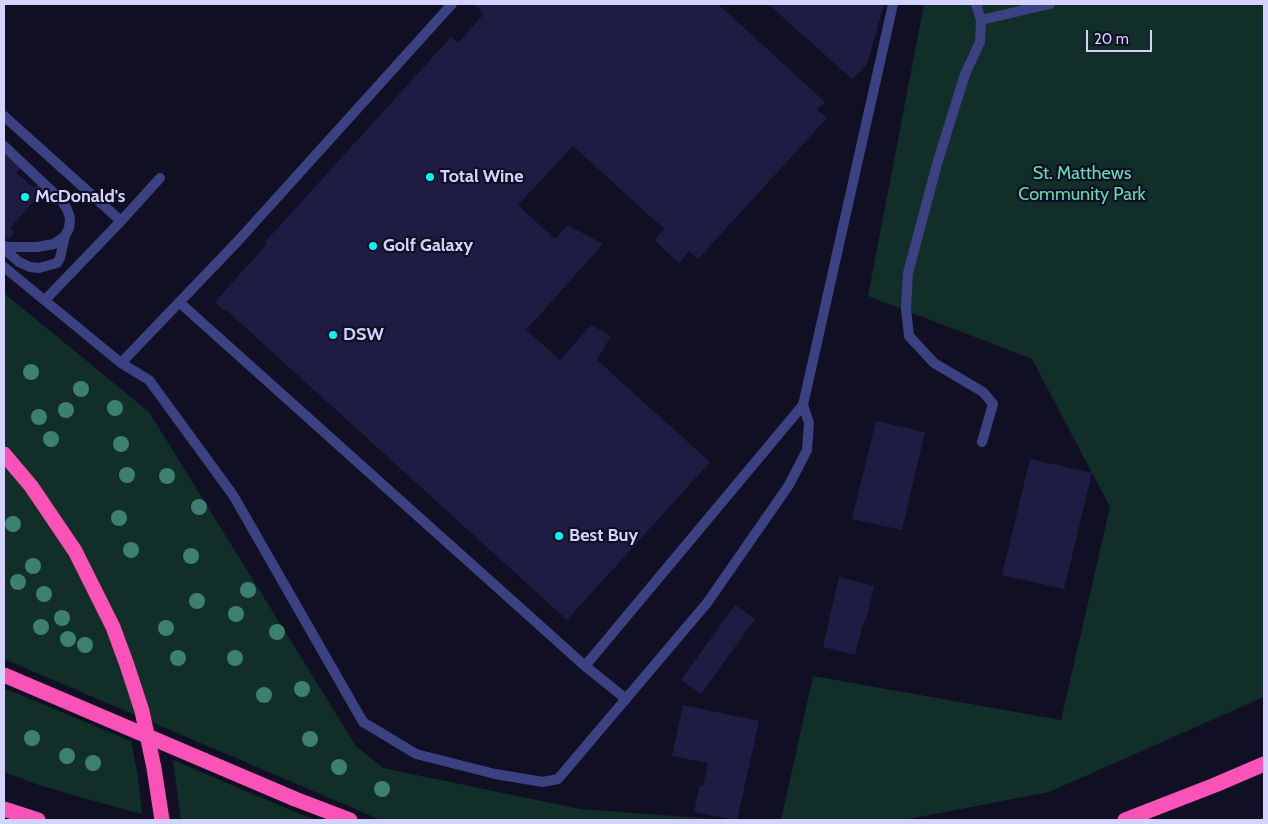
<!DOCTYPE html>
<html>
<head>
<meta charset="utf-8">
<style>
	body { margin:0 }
	#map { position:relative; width:1268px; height:824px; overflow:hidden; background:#100f24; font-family:Cabin,sans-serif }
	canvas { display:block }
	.frame { position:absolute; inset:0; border:5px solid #d3d3fe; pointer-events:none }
	.scale { position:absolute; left:1086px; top:30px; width:66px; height:22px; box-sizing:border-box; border:2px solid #d3d3fe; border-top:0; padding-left:6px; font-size:15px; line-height:18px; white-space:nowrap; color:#d3d3fe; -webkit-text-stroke:4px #100f24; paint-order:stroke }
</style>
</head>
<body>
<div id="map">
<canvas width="1268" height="824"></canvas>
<div class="frame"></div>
<div class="scale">20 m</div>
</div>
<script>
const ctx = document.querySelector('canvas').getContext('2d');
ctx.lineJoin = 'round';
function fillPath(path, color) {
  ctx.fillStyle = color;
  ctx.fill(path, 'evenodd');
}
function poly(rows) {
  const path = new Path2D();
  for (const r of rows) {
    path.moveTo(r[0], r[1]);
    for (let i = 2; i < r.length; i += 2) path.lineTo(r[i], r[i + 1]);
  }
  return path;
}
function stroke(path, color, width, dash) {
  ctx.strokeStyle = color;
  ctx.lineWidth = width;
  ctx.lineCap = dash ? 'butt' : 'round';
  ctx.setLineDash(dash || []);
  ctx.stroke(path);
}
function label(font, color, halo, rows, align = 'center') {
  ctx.font = font + ' Cabin,sans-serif';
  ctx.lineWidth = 4.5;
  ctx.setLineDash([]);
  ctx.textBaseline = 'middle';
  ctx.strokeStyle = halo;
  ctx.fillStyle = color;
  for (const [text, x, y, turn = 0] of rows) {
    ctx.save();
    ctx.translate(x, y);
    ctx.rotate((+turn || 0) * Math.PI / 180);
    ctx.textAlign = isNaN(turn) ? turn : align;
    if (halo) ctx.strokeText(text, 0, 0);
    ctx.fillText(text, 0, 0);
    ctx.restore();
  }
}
fillPath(poly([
	[924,4,1264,4,1264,697,1049,792,904,820,781,820,813,676,1061,720,1110,507,1032,359,868,296],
	[4,293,149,412,356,746,383,768,580,809,728,820,381,820,4,659],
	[4,688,131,741,138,777,142,814,90,800,39,785,4,772],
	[173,760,283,807,316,820,181,820]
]), '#122e29');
fillPath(poly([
	[476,4,718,4,825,102,817,110,827,118,698,259,689,251,679,263,654,240,664,229,573,146,518,205,555,239,568,225,603,244,526,330,560,360,591,325,611,336,597,360,710,462,567,620,225,309,224,311,215,302,267,244,265,242,451,37,458,43,484,14,475,5],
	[768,4,884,4,867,65,852,79],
	[4,153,21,168,16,173,34,188,38,183,49,193,39,204,35,200,10,228,15,232,9,239,4,234],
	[876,421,925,432,902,530,852,519],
	[1030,459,1092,473,1064,589,1002,575],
	[839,577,874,586,866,621,864,620,855,655,823,647],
	[735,605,755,619,701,694,681,680],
	[683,705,759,721,737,820,694,812,700,785,703,786,708,763,672,756]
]), '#1f1c44');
stroke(poly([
	[976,4,981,20,1050,4],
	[981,20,980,42,965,74,937,164,908,273,906,309,909,336,934,363,983,392,993,404,982,442],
	[4,116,121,221],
	[4,146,61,200,67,209,70,218,69,228,65,236,54,244,37,247,10,247,4,246],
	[4,249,19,262,30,267,39,268,57,263,60,258,65,236],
	[4,267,121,363,237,242,452,4],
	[45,300,121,221,160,178],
	[179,302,585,666,626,699],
	[121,363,149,380,233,495,363,722,416,754,495,774,543,782,558,779,707,603,789,485,807,450,809,423,803,405],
	[585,666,803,405,893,4]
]), '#3b4181', 10);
stroke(poly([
	[4,675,295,799,350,820],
	[4,809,38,820],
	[1125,820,1215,785,1264,764]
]), '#fa52b6', 15);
stroke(poly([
	[4,454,31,486,75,551,113,627,127,665,142,711,154,768,162,820]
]), '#fa52b6', 15);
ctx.fillStyle = '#3d8070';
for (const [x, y] of [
	[31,372],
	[81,389],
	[115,408],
	[66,410],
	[39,417],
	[51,439],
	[121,444],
	[127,475],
	[167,476],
	[199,507],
	[119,518],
	[13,524],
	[131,550],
	[191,556],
	[33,566],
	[18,582],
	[248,590],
	[44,594],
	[197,601],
	[236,614],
	[62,618],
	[41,627],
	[166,628],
	[277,632],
	[68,639],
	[85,645],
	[178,658],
	[235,658],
	[302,689],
	[264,695],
	[32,738],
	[310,739],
	[67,756],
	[93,763],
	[339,767],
	[382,789]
]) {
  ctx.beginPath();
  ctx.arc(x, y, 8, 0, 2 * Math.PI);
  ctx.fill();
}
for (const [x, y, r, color] of [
	[430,177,5,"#07f6f2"],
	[25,197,5,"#07f6f2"],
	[373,246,5,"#07f6f2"],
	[333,335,5,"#07f6f2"],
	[559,536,5,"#07f6f2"]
]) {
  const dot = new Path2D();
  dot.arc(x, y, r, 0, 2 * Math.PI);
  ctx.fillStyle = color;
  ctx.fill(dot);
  stroke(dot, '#100f24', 2);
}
label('18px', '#61dcaf', '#100f24', [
	["St. Matthews",1082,174],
	["Community Park",1082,195]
]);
label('bold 18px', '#d3d3fe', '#100f24', [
	["Total Wine",440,177],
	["McDonald's",35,197],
	["Golf Galaxy",383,246],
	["DSW",343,335],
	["Best Buy",569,536]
], 'left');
</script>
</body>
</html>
